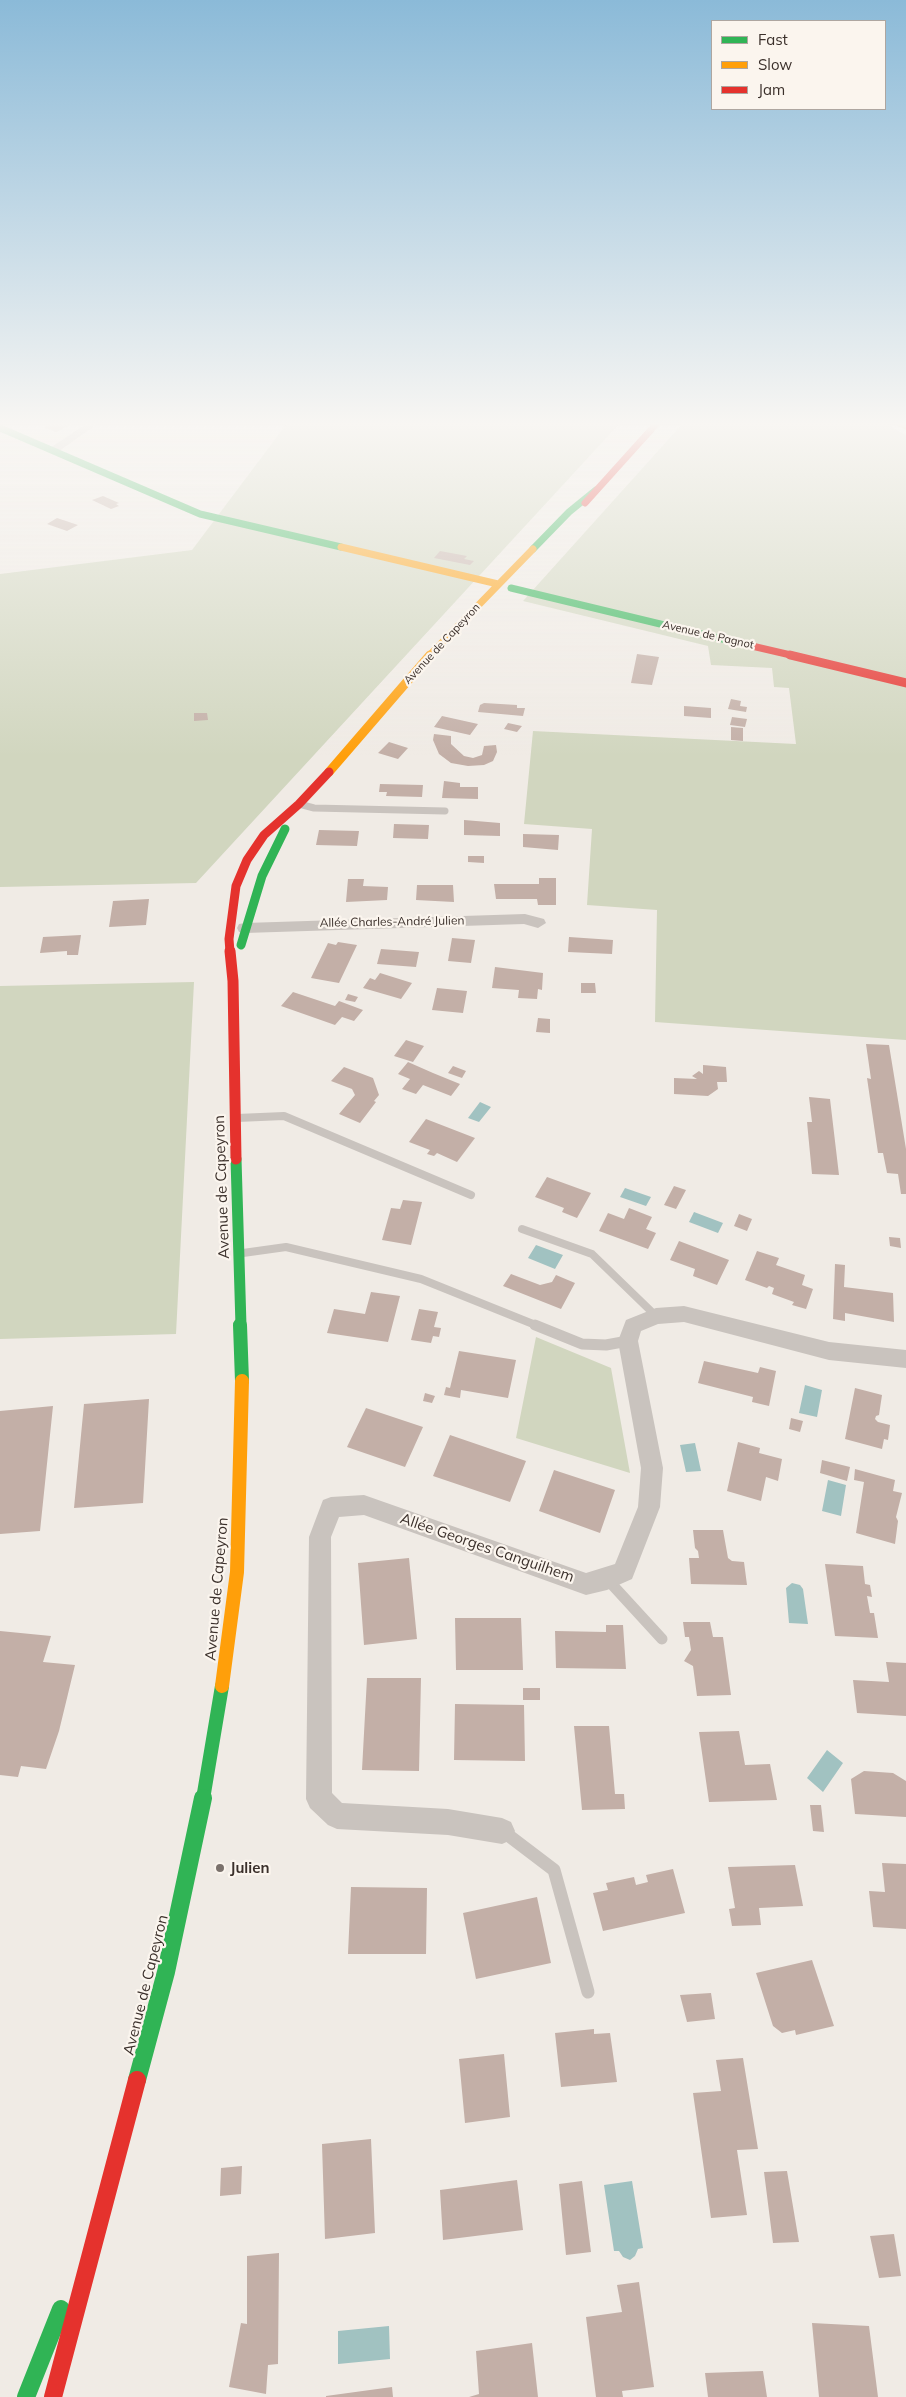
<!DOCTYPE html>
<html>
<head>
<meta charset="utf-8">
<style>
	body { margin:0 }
	#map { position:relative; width:906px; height:2397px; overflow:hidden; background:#f0ebe5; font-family:Mulish,sans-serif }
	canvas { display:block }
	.legend { position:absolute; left:711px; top:20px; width:175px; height:90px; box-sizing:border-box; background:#fbf5ee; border:1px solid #aea6a0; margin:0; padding:6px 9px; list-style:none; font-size:15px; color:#3b302b }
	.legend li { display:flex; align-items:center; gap:10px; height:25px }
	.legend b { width:25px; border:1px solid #aea6a0 }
</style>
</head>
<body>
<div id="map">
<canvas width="906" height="2397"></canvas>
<ul class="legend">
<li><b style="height:6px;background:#30b455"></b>Fast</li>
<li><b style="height:6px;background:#ff9f0a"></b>Slow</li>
<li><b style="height:6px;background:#e5322d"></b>Jam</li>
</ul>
</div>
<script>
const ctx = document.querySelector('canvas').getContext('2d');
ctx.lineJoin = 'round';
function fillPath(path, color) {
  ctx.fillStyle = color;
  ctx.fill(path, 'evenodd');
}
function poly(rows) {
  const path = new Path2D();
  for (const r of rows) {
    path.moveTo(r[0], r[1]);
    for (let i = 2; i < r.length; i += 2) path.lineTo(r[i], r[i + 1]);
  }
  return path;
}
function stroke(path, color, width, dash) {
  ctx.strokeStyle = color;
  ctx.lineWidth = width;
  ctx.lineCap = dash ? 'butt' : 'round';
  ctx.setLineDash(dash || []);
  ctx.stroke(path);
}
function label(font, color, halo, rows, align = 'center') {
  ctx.font = font + ' Mulish,sans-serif';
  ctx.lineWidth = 4.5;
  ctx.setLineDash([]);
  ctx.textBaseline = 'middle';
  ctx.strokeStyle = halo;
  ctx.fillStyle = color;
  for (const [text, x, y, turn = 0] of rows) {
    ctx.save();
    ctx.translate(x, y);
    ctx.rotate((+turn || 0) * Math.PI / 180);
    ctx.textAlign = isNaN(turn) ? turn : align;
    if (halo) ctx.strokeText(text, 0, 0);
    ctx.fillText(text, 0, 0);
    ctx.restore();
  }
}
fillPath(poly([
	[288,422,621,422,196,883,0,887,0,574,192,550],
	[684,422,882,422,906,435,906,1040,655,1022,657,910,587,905,592,829,524,824,533,731,796,744,789,688,774,687,772,668,711,665,708,646,523,601],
	[194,982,176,1334,0,1339,0,986],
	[536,1337,611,1368,630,1473,516,1438]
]), '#d1d6bf');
fillPath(poly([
	[480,1102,491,1107,479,1122,468,1118],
	[625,1188,651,1197,646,1206,620,1197],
	[694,1212,723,1223,718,1233,689,1222],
	[536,1245,563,1255,555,1269,528,1258],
	[805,1385,822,1390,817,1417,799,1413],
	[695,1443,701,1471,686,1472,680,1445],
	[828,1480,846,1485,841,1516,822,1511],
	[792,1583,800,1585,803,1589,808,1624,789,1623,786,1588],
	[827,1750,843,1763,823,1792,807,1778],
	[632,2181,643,2248,638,2249,635,2256,630,2260,623,2257,619,2251,614,2251,604,2185],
	[389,2326,390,2359,338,2364,338,2331]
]), '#a1c2c1');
fillPath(poly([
	[54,422,76,422,56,432,43,427],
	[103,496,119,503,116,504,119,506,111,509,92,500],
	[57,518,78,525,67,531,47,524],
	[440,551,467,556,464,559,474,561,470,565,434,558],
	[637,654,659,657,652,685,631,683],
	[731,699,741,701,740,706,747,707,746,712,728,709],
	[484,703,517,705,517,708,525,708,523,716,478,712,480,705],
	[684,706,711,708,711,718,684,716],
	[194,713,207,713,208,720,194,721],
	[442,716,478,724,470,735,434,727],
	[732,717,747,719,745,727,730,725],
	[508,723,522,726,517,732,504,729],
	[731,727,743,728,743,741,731,740],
	[434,734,451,736,451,744,464,756,473,758,482,755,484,746,496,745,497,752,493,761,484,765,468,766,451,763,439,754,433,740],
	[389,742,408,748,398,759,378,753],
	[444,781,460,783,460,787,478,787,478,799,442,798],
	[380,784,423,785,422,797,386,796,387,792,379,792],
	[464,820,500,823,500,836,464,835],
	[394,824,429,825,428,839,393,838],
	[319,830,359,831,357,846,316,845],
	[523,834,559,835,558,850,523,847],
	[468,856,484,856,484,863,468,862],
	[539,878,556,878,556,905,538,905,537,899,496,899,494,884,539,884],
	[348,879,364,879,363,886,388,887,387,900,346,902],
	[417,885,453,885,454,902,416,900],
	[149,899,146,925,109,927,113,901],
	[81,935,78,955,67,955,67,951,40,953,43,937],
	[569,937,613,940,612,954,568,952],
	[452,938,475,940,471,963,448,961],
	[338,942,357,945,339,983,311,978,328,943,336,945],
	[381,949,419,952,416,967,377,964],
	[495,967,543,973,542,990,538,989,537,999,518,998,519,990,492,988],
	[380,973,412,983,401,999,363,988,370,978,375,980],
	[581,983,595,983,596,993,581,993],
	[437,988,467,991,463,1013,432,1010],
	[293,992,335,1006,339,1001,363,1010,354,1021,342,1017,335,1025,281,1006],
	[348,994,358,997,355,1002,345,1000],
	[538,1018,550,1019,550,1033,536,1032],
	[406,1040,424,1046,413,1062,394,1056],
	[866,1044,889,1045,906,1149,906,1194,901,1194,898,1174,887,1173,883,1153,878,1153,867,1078,871,1079],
	[408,1062,433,1073,460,1084,451,1096,423,1085,416,1094,402,1089,410,1079,398,1074],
	[703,1065,726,1067,727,1082,717,1082,718,1089,708,1096,674,1094,674,1078,697,1079,692,1076,699,1071,703,1074],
	[453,1066,466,1071,462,1078,448,1073],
	[344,1067,373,1078,379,1095,374,1101,376,1102,360,1123,339,1114,355,1095,352,1089,331,1081],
	[809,1097,830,1099,839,1175,812,1174,807,1122,812,1122],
	[426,1119,475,1138,457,1162,437,1153,434,1156,427,1154,430,1150,409,1142],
	[547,1177,591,1193,577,1218,562,1212,564,1208,535,1197],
	[674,1186,686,1190,676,1209,664,1205],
	[403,1200,422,1202,411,1245,382,1240,391,1208,400,1209],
	[629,1208,652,1217,646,1229,656,1233,648,1249,599,1231,608,1213,624,1219],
	[739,1214,752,1219,747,1231,734,1226],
	[889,1237,900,1238,901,1248,890,1246],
	[679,1241,729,1260,717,1285,693,1276,695,1269,670,1260],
	[757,1251,779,1258,776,1265,805,1275,802,1285,813,1289,806,1309,792,1305,794,1302,772,1294,774,1288,769,1286,767,1288,745,1280],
	[835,1264,845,1265,844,1287,893,1293,894,1322,845,1313,845,1321,833,1319],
	[511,1274,540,1285,552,1282,556,1275,575,1283,561,1309,503,1286],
	[371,1292,400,1296,388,1342,327,1333,334,1309,365,1314],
	[419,1309,438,1312,434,1327,441,1328,439,1337,433,1336,431,1343,411,1340],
	[459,1351,516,1360,508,1398,461,1390,460,1398,444,1395,446,1387,450,1388],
	[704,1361,758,1373,760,1367,776,1371,769,1406,752,1402,753,1397,698,1383],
	[855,1388,882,1395,879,1415,876,1416,875,1419,878,1422,890,1425,888,1440,884,1439,882,1449,845,1439],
	[425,1393,435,1396,432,1403,423,1401],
	[149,1399,143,1503,74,1508,84,1404],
	[53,1406,40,1531,0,1534,0,1411],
	[366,1408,423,1427,405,1467,347,1447],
	[791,1418,803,1421,800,1432,789,1429],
	[450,1435,526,1461,510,1502,433,1476],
	[738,1442,760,1448,759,1453,782,1459,778,1481,766,1477,761,1501,727,1491],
	[822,1460,850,1467,847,1481,820,1473],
	[855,1469,895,1480,893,1491,902,1493,896,1517,898,1521,895,1544,856,1533,864,1482,854,1480],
	[554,1470,615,1490,600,1533,539,1511],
	[693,1530,723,1530,728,1558,732,1561,744,1562,747,1585,691,1584,689,1558,699,1558,698,1551,695,1548],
	[409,1558,417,1639,364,1645,358,1563],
	[825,1564,863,1566,865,1584,870,1585,872,1597,867,1596,870,1613,874,1613,878,1638,835,1636],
	[455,1618,521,1618,523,1670,456,1670],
	[683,1622,710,1622,713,1637,723,1637,731,1695,697,1696,693,1666,684,1661,691,1650,689,1637,685,1637],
	[606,1625,623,1625,626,1669,556,1668,555,1631,606,1632],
	[0,1631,51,1636,43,1662,75,1665,59,1731,46,1769,21,1766,18,1777,0,1775],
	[886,1662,906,1663,906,1716,857,1713,853,1680,889,1682],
	[367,1678,421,1678,419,1771,362,1770],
	[523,1688,540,1688,540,1700,523,1700],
	[455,1704,524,1705,525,1761,454,1760],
	[574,1726,609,1726,615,1794,624,1794,625,1809,582,1810],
	[739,1731,745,1765,770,1764,777,1800,709,1802,699,1732],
	[864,1771,893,1773,906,1781,906,1817,855,1814,851,1779],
	[810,1805,821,1805,824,1832,813,1831],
	[882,1863,906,1864,906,1929,873,1927,869,1891,885,1892],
	[795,1865,803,1906,759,1908,761,1925,732,1926,729,1909,735,1908,728,1867],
	[673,1869,685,1913,603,1931,593,1893,608,1890,606,1883,634,1877,636,1885,648,1882,646,1875],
	[351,1887,427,1888,426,1954,348,1954],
	[537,1897,551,1963,476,1979,463,1913],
	[812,1960,834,2026,796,2035,795,2030,782,2033,773,2026,756,1973],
	[711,1993,715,2019,687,2022,680,1995],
	[594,2029,594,2034,610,2033,617,2082,561,2087,555,2033],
	[504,2054,510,2117,465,2123,459,2059],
	[743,2058,758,2149,737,2150,747,2215,711,2218,693,2093,721,2091,716,2060],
	[371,2139,375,2233,325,2239,322,2144],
	[242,2166,241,2194,220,2196,221,2168],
	[787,2171,799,2242,773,2243,764,2172],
	[517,2180,523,2230,443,2240,440,2190],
	[582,2181,591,2252,566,2255,559,2184],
	[894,2234,901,2276,879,2278,870,2236],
	[279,2253,278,2364,268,2365,266,2394,229,2387,241,2323,247,2324,247,2256],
	[639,2282,654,2387,622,2391,623,2397,596,2397,586,2317,622,2312,617,2285],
	[812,2323,869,2326,878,2397,819,2397],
	[532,2343,538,2397,469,2397,479,2394,476,2351],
	[763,2371,767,2397,708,2397,705,2373],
	[392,2387,393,2397,326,2397,326,2396]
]), '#c3afa7');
stroke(poly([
	[299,804,314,808,445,811]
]), '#c9c3be', 7);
stroke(poly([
	[237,1118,284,1116,471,1195],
	[522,1229,592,1254,656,1316],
	[243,1253,286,1247,421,1279,538,1326]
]), '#c9c3be', 8);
stroke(poly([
	[535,1325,582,1344,606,1345,628,1341],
	[607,1579,662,1639]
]), '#c9c3be', 11);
stroke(poly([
	[504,1832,554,1870,588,1992]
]), '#c9c3be', 13);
fillPath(poly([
	[89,422,100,422,58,452,50,452,50,448,89,422],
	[525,914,544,919,546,923,538,928,524,924,245,933,239,932,237,928,239,924,245,923,525,914],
	[684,1306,829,1342,906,1350,906,1368,829,1360,684,1322,658,1324,641,1331,638,1341,663,1468,660,1507,632,1579,607,1590,586,1595,364,1515,339,1517,331,1537,332,1793,342,1803,448,1809,502,1818,511,1822,515,1831,511,1840,502,1844,448,1835,337,1829,328,1825,310,1808,306,1799,309,1537,323,1500,331,1497,364,1495,586,1573,615,1564,638,1507,641,1468,618,1341,626,1320,656,1308,684,1306]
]), '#c9c3be');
stroke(poly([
	[0,428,200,514,341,547],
	[533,549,569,512,596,490],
	[511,588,739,643]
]), '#30b455', 7);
stroke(poly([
	[241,945,262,876,285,829]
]), '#30b455', 9);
stroke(poly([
	[236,1159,241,1326]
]), '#30b455', 11);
stroke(poly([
	[240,1325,242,1381],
	[203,1799,222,1686]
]), '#30b455', 14);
stroke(poly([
	[137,2080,166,1972,203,1798],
	[26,2397,61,2309]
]), '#30b455', 18);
stroke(poly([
	[898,422,906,426],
	[341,547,498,584],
	[429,656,533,549]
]), '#ff9f0a', 7);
stroke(poly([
	[329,772,430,655]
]), '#ff9f0a', 9);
stroke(poly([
	[222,1686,237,1572,242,1381]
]), '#ff9f0a', 14);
stroke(poly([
	[585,503,658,422],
	[739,643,795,656]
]), '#e5322d', 7);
stroke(poly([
	[790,655,906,683],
	[230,952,229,939,236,886,247,860,264,835,299,804,329,772]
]), '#e5322d', 9);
stroke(poly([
	[230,951,233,981,236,1159]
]), '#e5322d', 11);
stroke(poly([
	[53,2397,137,2080]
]), '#e5322d', 18);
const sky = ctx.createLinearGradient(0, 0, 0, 757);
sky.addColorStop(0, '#8bbad8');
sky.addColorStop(0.56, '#f8f6f3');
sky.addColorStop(1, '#f8f6f300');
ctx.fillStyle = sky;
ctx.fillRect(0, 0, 906, 757);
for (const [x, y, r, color] of [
	[220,1868,5,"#7a716c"]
]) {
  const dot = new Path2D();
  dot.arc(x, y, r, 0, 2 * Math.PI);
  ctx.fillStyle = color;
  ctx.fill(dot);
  stroke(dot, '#fbf5ee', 2);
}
label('11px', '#3b302b', '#fbf5ee', [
	["Avenue de Pagnot",708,635,13],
	["Avenue de Capeyron",442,644,-47]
]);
label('12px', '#3b302b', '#fbf5ee', [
	["Allée Charles-André Julien",392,922,-1]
]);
label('15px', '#3b302b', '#fbf5ee', [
	["Avenue de Capeyron",222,1187,-92],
	["Allée Georges Canguilhem",487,1548,19],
	["Avenue de Capeyron",217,1589,-85],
	["Avenue de Capeyron",146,1985,-76]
]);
label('bold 15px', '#3b302b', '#fbf5ee', [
	["Julien",230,1868]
], 'left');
</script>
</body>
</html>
